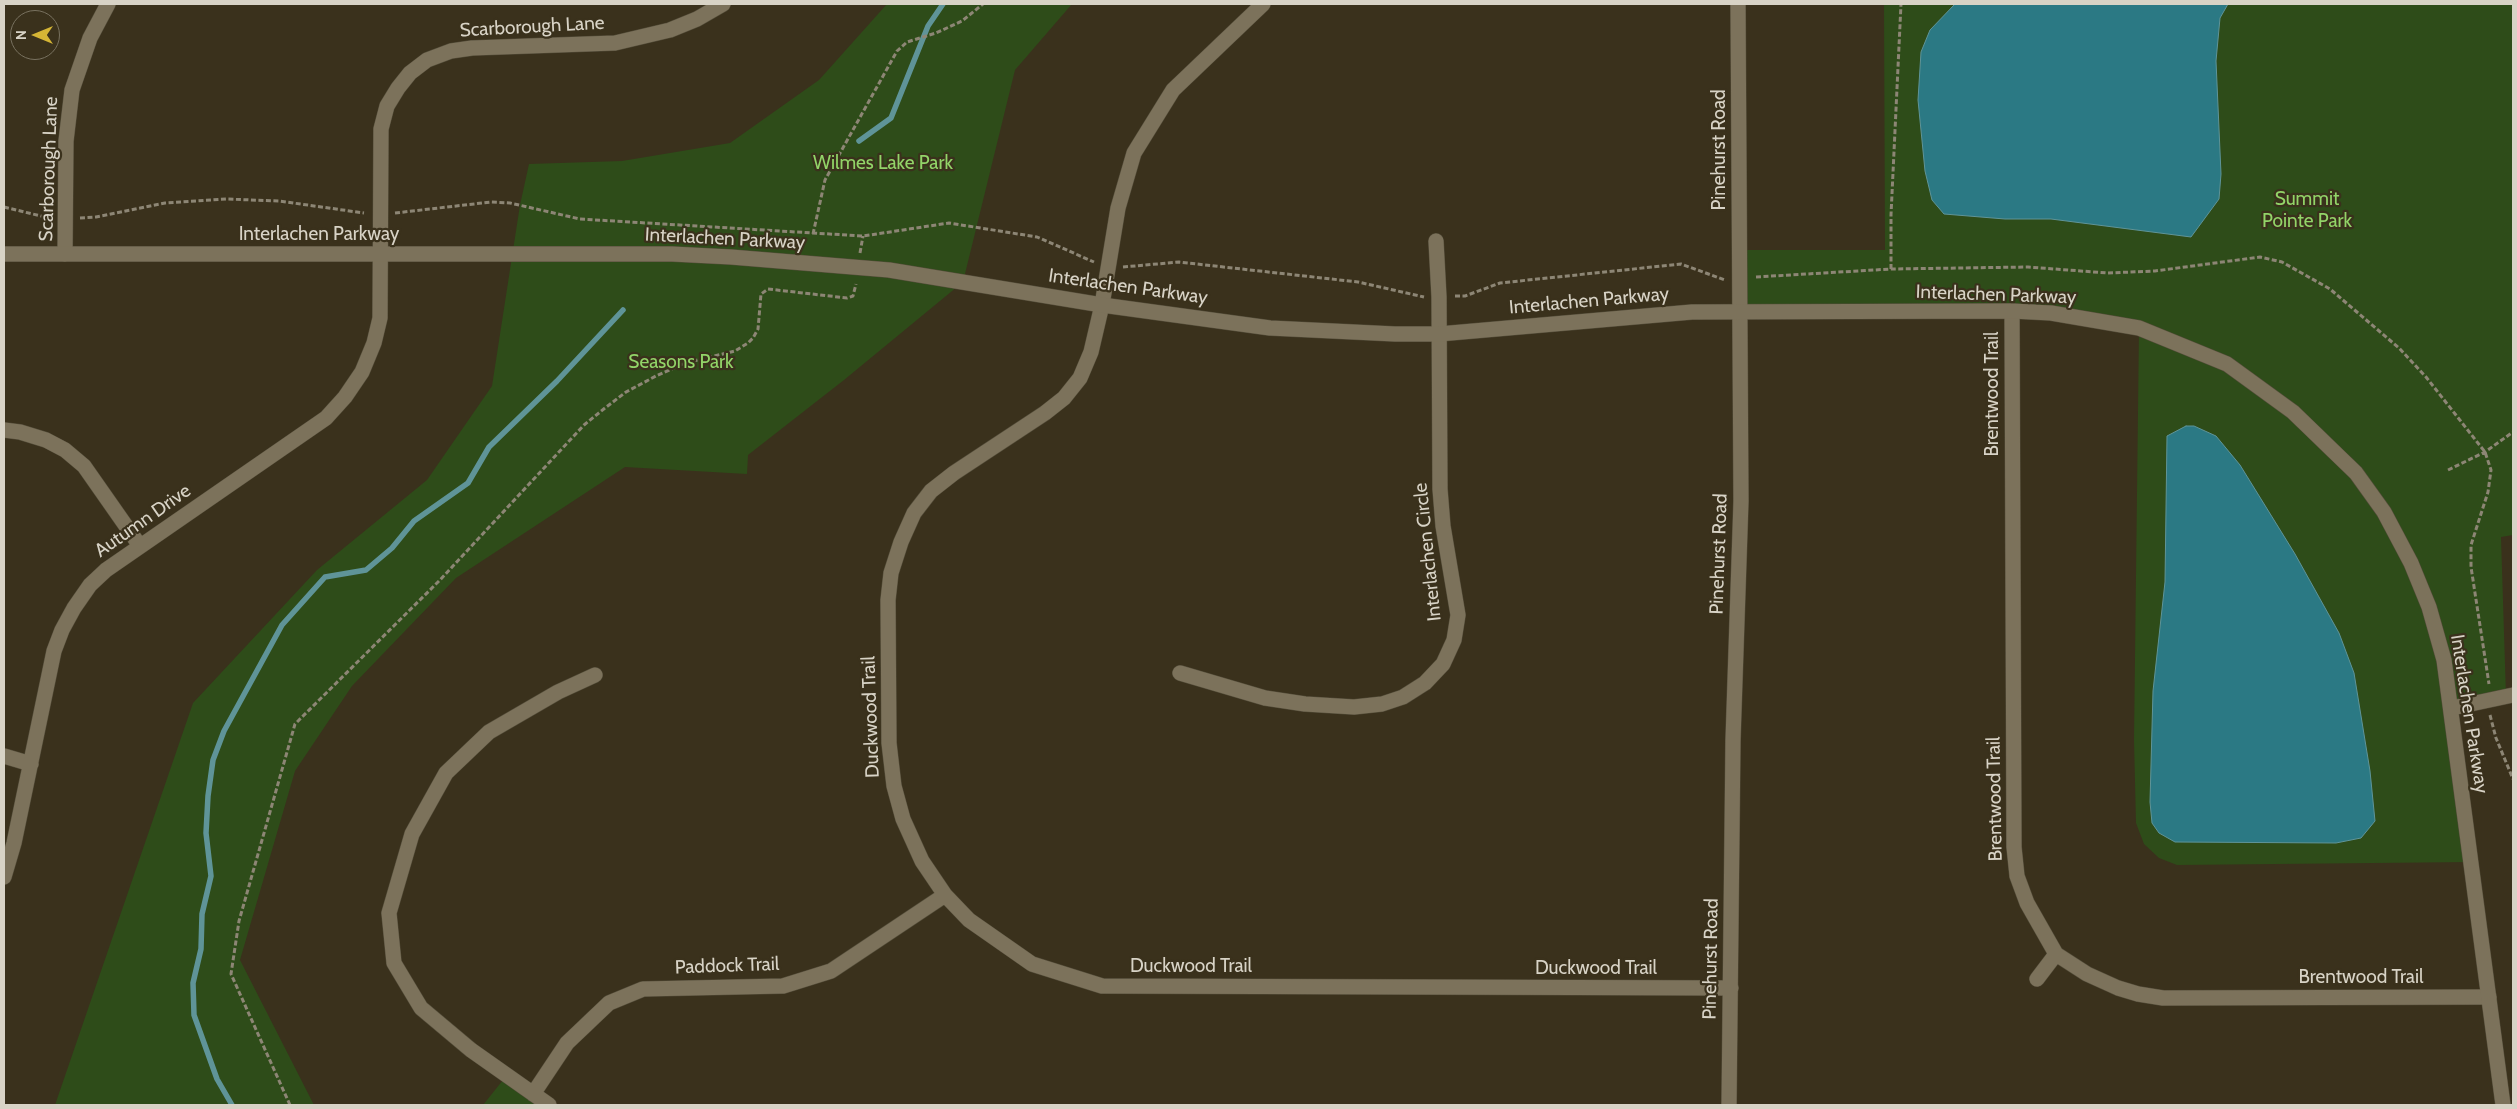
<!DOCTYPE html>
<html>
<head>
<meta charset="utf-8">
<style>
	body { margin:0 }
	#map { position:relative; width:2517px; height:1109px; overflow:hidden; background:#3a311c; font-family:Cabin,sans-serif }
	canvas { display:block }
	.frame { position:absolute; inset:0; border:5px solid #d8d3c6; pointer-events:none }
	.north { position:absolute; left:10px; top:10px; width:50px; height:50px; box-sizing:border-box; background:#3a311c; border:1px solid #797260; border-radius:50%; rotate:270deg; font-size:14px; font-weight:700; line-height:20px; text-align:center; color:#d8d3c6 }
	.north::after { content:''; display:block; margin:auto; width:18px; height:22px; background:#d5b535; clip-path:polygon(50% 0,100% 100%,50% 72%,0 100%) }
</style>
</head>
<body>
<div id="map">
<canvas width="2517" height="1109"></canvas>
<div class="frame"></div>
<div class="north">N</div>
</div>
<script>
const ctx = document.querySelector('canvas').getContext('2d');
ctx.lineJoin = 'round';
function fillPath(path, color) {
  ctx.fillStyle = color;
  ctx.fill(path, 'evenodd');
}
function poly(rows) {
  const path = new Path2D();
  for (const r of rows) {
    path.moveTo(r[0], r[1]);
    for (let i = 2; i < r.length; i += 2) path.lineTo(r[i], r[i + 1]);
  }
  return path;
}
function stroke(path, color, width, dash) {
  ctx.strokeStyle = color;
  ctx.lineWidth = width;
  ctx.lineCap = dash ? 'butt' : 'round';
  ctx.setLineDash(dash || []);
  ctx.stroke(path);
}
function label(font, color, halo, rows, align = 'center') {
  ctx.font = font + ' Cabin,sans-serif';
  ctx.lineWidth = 4.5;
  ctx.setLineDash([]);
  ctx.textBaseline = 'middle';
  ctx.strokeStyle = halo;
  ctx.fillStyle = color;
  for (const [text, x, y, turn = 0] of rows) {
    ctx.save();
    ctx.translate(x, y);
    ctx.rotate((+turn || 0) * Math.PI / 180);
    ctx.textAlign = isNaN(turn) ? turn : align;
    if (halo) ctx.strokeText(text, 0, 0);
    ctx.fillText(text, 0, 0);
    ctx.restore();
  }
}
fillPath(poly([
	[887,4,1072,4,1015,70,963,282,844,380,748,455,747,474,625,467,456,578,352,686,295,771,240,960,314,1105,55,1105,193,703,317,570,427,480,492,386,520,205,529,164,622,161,730,143,819,80],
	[1884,4,2513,4,2513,535,2501,537,2506,696,2452,707,2472,862,2177,865,2159,858,2144,844,2136,823,2134,740,2139,328,2096,320,1741,312,1740,250,1885,250],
	[507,1075,549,1105,483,1105]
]), '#2e4c19');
const water = poly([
	[1955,4,2228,4,2220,18,2216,61,2221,174,2219,199,2191,237,2051,219,2005,219,1944,214,1932,200,1925,171,1918,100,1921,52,1930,30,1955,4],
	[2186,426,2194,426,2216,436,2240,465,2295,554,2339,633,2354,673,2370,771,2375,821,2361,838,2336,843,2175,842,2159,833,2152,823,2150,802,2153,691,2165,582,2167,436,2186,426]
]);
fillPath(water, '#2b7984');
stroke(water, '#5f9498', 1);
stroke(poly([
	[859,141,891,118,928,26,943,4],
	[232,1105,217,1079,194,1015,193,983,201,949,202,914,211,876,206,833,208,796,213,760,224,731,282,625,325,577,366,570,392,548,414,521,468,483,489,447,557,381,623,310]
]), '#5f9498', 5.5);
const minor = poly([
	[1263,4,1173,90,1134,153,1118,208,1102,305,1091,352,1080,378,1064,398,1045,413,954,473,931,491,914,513,901,542,891,573,888,600,889,743,894,786,903,819,922,861,945,895,969,920,1032,964,1102,986,1731,988],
	[65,254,66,141,72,90,90,38,108,4],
	[2012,311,2014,847,2017,876,2027,903,2056,954,2087,974,2118,988,2138,994,2163,998,2489,997],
	[4,430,20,432,46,440,65,450,84,466,140,546],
	[1180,673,1265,698,1305,704,1354,707,1382,704,1403,697,1425,683,1443,664,1454,640,1458,615,1443,526,1440,489,1439,297,1436,241],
	[4,756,31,764],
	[4,877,14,843,54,651,62,630,74,608,90,585,106,570,326,418,345,397,362,372,374,343,380,318,381,129,387,106,398,88,410,73,427,60,451,51,472,48,615,43,670,30,697,19,723,4],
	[2037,979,2056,954],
	[533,1094,567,1043,609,1003,643,989,783,986,831,971,945,895],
	[549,1105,471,1050,421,1008,394,963,389,913,412,834,446,773,489,732,558,692,595,675],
	[1729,1105,1733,740,1741,501,1738,4]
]);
const tertiary = poly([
	[4,254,672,254,731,257,889,270,1102,305,1270,328,1395,334,1439,334,1692,312,2012,311,2051,313,2139,328,2227,364,2293,412,2356,473,2384,512,2411,563,2429,607,2444,660,2503,1105],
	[2452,708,2513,695]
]);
stroke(minor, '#544d3a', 16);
stroke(tertiary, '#544d3a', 16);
stroke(poly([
	[4,207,49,218],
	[395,213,491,202,510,203,580,219,863,236,949,223,1037,237,1094,262],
	[80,218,96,217,165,203,226,199,279,201,364,213],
	[813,234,825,180,897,51,907,42,936,33,962,21,983,4],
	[860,253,863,236],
	[1123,267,1179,262,1358,282,1424,297],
	[1891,269,1891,215,1901,4],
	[1756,277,1891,269,2028,267,2108,273,2155,271,2260,257,2282,262,2330,289,2399,348,2426,377,2485,452,2491,470,2488,492,2471,545,2471,567,2489,684],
	[1455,296,1465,296,1500,283,1681,264,1725,280],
	[2448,470,2485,452,2513,432],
	[2490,715,2496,738,2513,779],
	[290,1105,231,974,239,921,295,724,440,580,584,425,605,408,626,392,656,376,685,363,735,351,748,343,753,338,758,329,761,294,768,289,847,298,853,296,856,284]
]), '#8d8675', 3, [5, 2.5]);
stroke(minor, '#7c725b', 15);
stroke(tertiary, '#7c725b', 15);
label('19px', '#d8d3c6', '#3a311c', [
	["Scarborough Lane",532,27,-3],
	["Pinehurst Road",1719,150,-90],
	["Scarborough Lane",49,169,-88],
	["Interlachen Parkway",319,234],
	["Interlachen Parkway",725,239,3],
	["Interlachen Parkway",1128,287,8],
	["Interlachen Parkway",1996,295,2],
	["Interlachen Parkway",1589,301,-5],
	["Brentwood Trail",1992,394,-90],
	["Autumn Drive",143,521,-35],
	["Interlachen Circle",1428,552,-96],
	["Pinehurst Road",1719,554,-88],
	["Interlachen Parkway",2469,714,81],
	["Duckwood Trail",871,717,-92],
	["Brentwood Trail",1995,799,-91],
	["Pinehurst Road",1711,959,-89],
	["Paddock Trail",727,966,-2],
	["Duckwood Trail",1191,966],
	["Duckwood Trail",1596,968],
	["Brentwood Trail",2361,977]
]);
label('19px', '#92d468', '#3a311c', [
	["Wilmes Lake Park",883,163],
	["Summit",2307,199],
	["Pointe Park",2307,221],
	["Seasons Park",681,362]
]);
</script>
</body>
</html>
